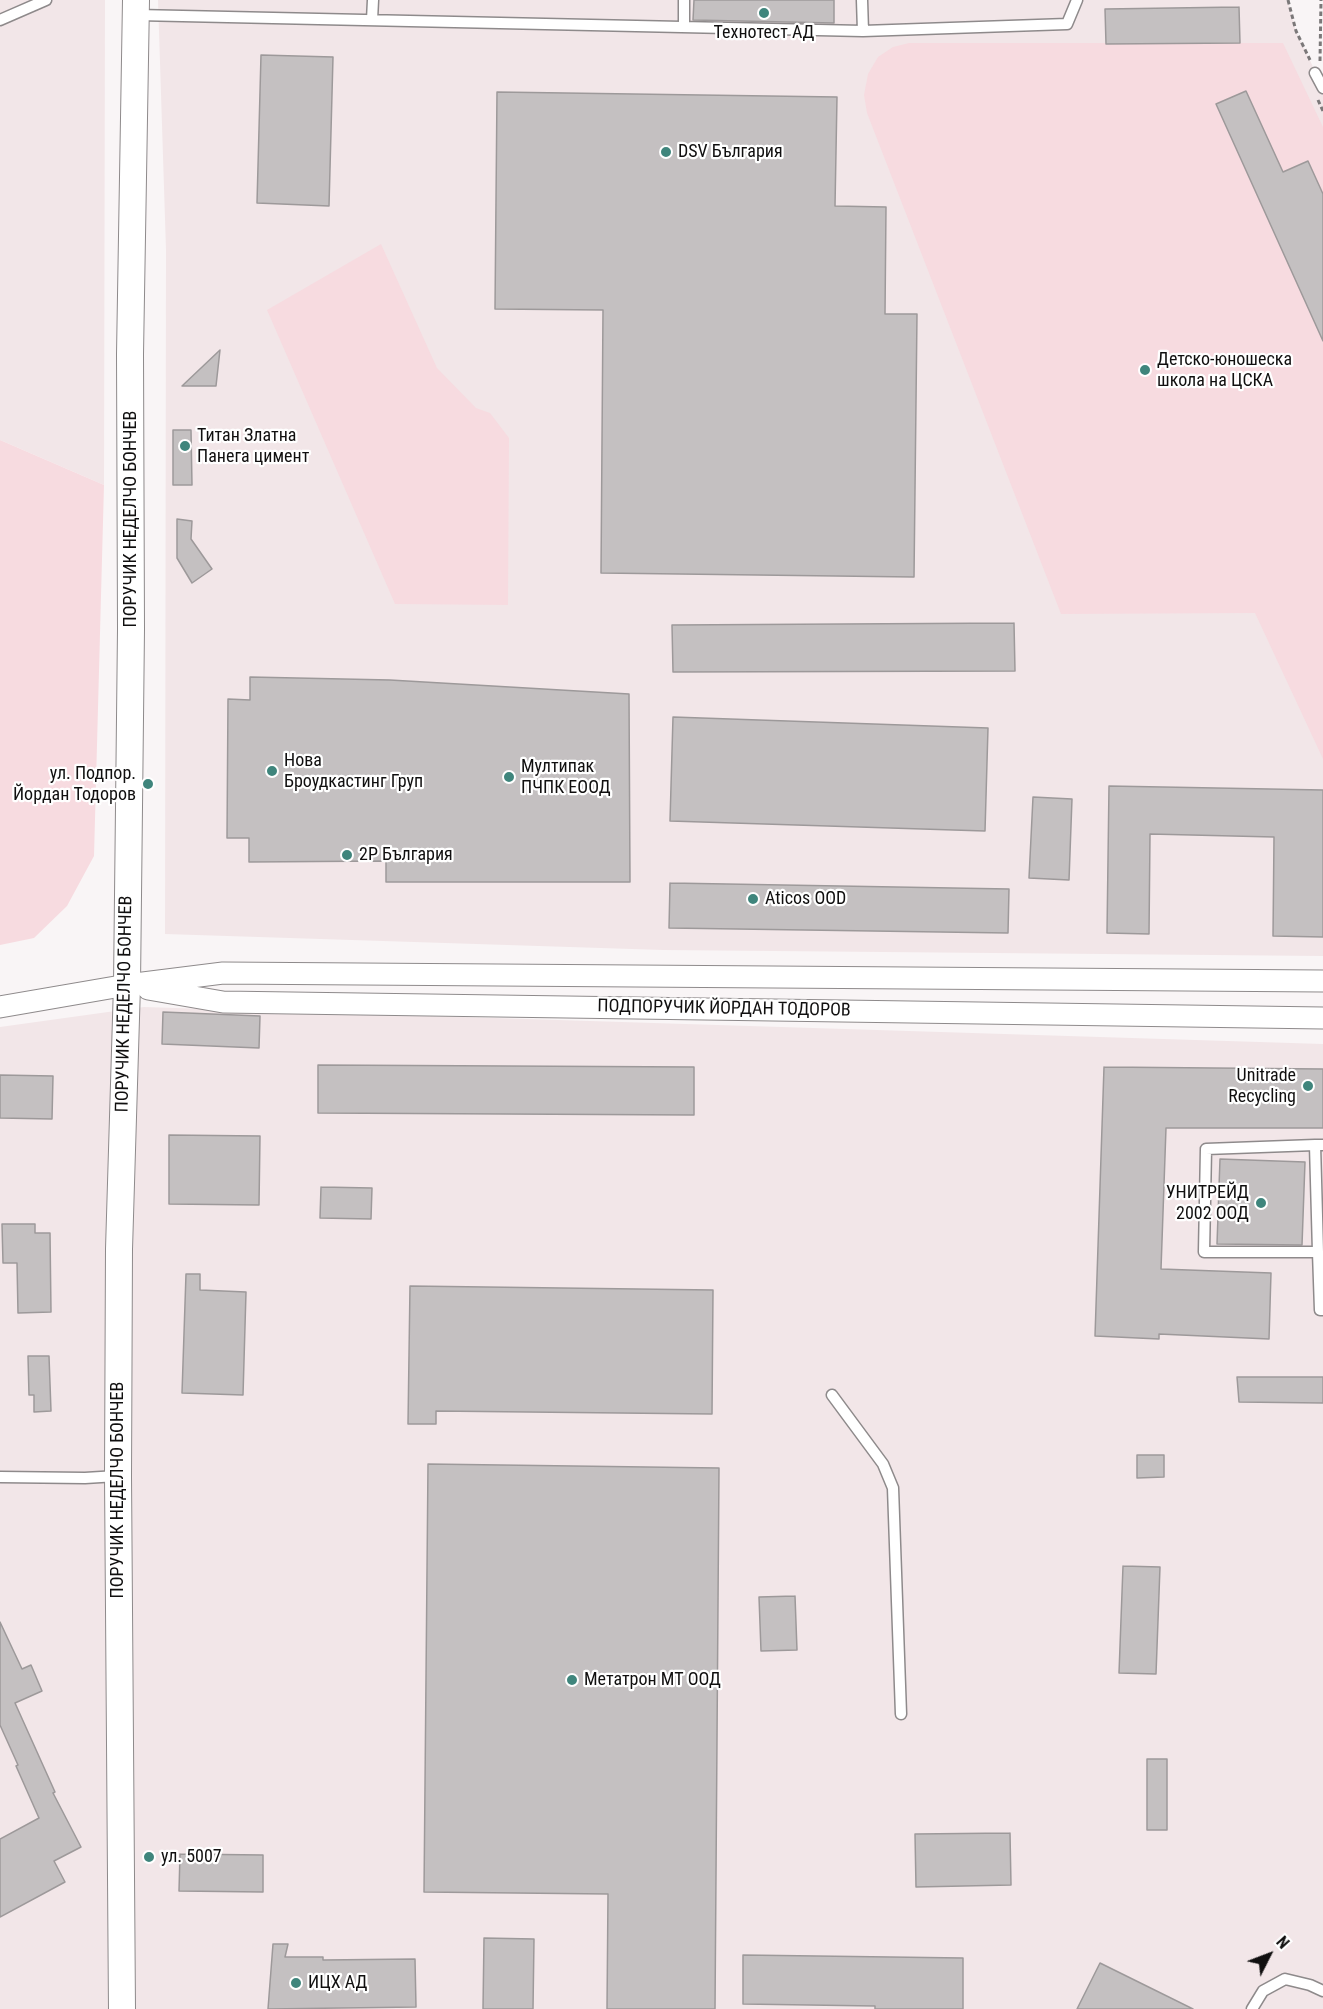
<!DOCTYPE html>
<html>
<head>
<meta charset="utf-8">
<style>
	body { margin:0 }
	#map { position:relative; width:1323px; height:2009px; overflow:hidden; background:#f9f5f6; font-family:"Roboto Condensed",sans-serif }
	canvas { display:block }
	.north { position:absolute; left:1239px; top:1925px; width:60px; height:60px; -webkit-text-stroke:4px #fff; paint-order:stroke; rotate:48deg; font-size:16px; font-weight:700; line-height:24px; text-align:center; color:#100f0f }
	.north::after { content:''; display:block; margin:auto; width:21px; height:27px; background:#100f0f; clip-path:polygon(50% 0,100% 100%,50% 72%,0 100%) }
</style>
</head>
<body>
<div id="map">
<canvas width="1323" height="2009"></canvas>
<div class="north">N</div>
</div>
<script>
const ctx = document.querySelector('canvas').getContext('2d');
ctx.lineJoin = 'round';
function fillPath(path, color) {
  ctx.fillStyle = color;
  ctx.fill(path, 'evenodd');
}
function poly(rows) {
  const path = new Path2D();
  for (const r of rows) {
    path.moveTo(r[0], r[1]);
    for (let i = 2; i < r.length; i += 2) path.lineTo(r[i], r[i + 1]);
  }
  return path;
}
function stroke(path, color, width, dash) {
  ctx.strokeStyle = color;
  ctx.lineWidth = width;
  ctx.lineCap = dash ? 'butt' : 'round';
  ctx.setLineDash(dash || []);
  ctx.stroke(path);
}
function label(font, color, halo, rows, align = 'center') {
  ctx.font = font + ' "Roboto Condensed",sans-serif';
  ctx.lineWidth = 4.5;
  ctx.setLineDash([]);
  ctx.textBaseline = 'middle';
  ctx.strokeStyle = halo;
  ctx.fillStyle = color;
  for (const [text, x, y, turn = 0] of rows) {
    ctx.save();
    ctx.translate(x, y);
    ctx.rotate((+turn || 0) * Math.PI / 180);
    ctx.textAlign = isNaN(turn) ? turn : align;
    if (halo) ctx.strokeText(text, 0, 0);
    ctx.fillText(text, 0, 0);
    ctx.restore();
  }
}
fillPath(poly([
	[0,0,105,0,104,485,0,440],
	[158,0,1288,0,1296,31,1323,88,1323,956,663,950,165,934,166,250],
	[144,1007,1323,1044,1323,2009,0,2009,0,1027]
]), '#f2e6e8');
fillPath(poly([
	[909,43,1283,43,1323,127,1323,759,1255,613,1061,614,867,113,864,95,868,74,878,57,893,47],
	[381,244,437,368,476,408,490,413,509,438,508,605,395,604,267,310],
	[0,440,104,485,94,856,67,906,34,938,0,945]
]), '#f7dbe0');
const building = poly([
	[694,0,834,0,834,23,693,20,694,0],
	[1239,7,1240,43,1106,44,1105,9,1239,7],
	[261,55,333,57,329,206,257,203,261,55],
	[1246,91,1283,172,1308,161,1323,194,1323,341,1216,104,1246,91],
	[497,92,837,97,835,206,886,207,885,314,917,314,914,577,601,573,603,310,495,309,497,92],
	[220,350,216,386,182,386,220,350],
	[173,430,191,430,192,485,173,485,173,430],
	[177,519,192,521,191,539,212,569,192,583,177,558,177,519],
	[1014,623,1015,671,673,672,672,625,1014,623],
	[250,677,390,680,629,694,630,882,386,882,386,861,249,862,249,838,227,838,228,699,250,700,250,677],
	[673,717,988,728,985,831,670,821,673,717],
	[1109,786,1323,790,1323,937,1273,936,1274,837,1150,834,1149,934,1107,933,1109,786],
	[1033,797,1072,799,1069,880,1029,878,1033,797],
	[670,883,1009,889,1008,933,669,928,670,883],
	[163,1012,260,1016,259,1048,162,1044,163,1012],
	[318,1065,694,1067,694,1115,318,1113,318,1065],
	[1104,1067,1323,1069,1323,1128,1166,1128,1161,1269,1271,1273,1269,1339,1159,1334,1159,1339,1095,1336,1104,1067],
	[0,1075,53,1076,52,1119,0,1118,0,1075],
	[169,1135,260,1136,259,1205,169,1204,169,1135],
	[1220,1159,1305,1162,1302,1245,1217,1244,1220,1159],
	[321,1187,372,1188,371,1219,320,1218,321,1187],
	[2,1224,35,1224,35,1233,50,1233,51,1312,18,1313,17,1263,3,1263,2,1224],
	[186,1274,200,1274,200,1290,246,1292,243,1395,182,1393,186,1274],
	[410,1286,713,1290,712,1414,436,1411,436,1424,408,1424,410,1286],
	[28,1356,49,1356,51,1411,34,1412,34,1395,29,1395,28,1356],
	[1237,1377,1323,1377,1323,1403,1239,1402,1237,1377],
	[1137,1455,1164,1455,1164,1477,1137,1478,1137,1455],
	[428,1464,719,1468,715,2009,607,2009,608,1894,424,1892,428,1464],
	[1123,1566,1160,1567,1156,1674,1119,1673,1123,1566],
	[795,1596,797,1650,761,1651,759,1597,795,1596],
	[0,1622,22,1669,31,1665,42,1691,15,1703,55,1792,53,1793,81,1847,54,1861,65,1882,0,1917,0,1839,39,1818,16,1766,18,1765,0,1725,0,1622],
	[1147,1759,1167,1759,1167,1830,1147,1830,1147,1759],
	[1010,1833,1011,1885,916,1887,915,1834,1010,1833],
	[180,1854,263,1855,263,1892,179,1891,180,1854],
	[484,1938,534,1939,533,2009,483,2009,484,1938],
	[273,1944,288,1944,285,1957,323,1957,323,1960,415,1959,416,2007,268,2009,273,1944],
	[743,1955,963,1958,963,2009,875,2009,875,2006,743,2004,743,1955],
	[1100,1963,1193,2009,1077,2009,1100,1963]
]);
fillPath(building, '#c4c0c1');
stroke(building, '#9d999a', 1.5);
const service = poly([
	[684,0,684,27],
	[862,0,863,31],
	[137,15,863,31,1067,24,1077,0],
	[0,20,46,0],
	[372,20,373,0],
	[1315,73,1323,88],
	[1315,1145,1318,1252,1204,1252,1206,1149,1315,1145,1323,1145],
	[1318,1252,1320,1310,1323,1310],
	[832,1395,883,1464,893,1488,901,1714],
	[0,1477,85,1478,117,1476],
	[1252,2009,1263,1991,1285,1979,1310,1985,1323,1991]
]);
const minor = poly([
	[148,989,223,1002,1323,1018],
	[0,1007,127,985,223,973,1323,981]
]);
const tertiary = poly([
	[122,2009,118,1476,119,1249,127,985,131,629,130,354,136,0]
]);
stroke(service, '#8e8a8b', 13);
stroke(minor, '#8e8a8b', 23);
stroke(tertiary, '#8e8a8b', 28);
stroke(poly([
	[1288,0,1296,31,1310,60],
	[1320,61,1321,0],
	[1318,100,1323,111]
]), '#7b7879', 3, [4.5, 3]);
stroke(service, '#fff', 10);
stroke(minor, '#fff', 21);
stroke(tertiary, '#fff', 26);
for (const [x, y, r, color] of [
	[764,13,6,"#3f857c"],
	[666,152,6,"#3f857c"],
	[1145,370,6,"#3f857c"],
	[185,446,6,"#3f857c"],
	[272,771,6,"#3f857c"],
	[509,777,6,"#3f857c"],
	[148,784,6,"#3f857c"],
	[347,855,6,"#3f857c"],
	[753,899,6,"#3f857c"],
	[1308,1086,6,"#3f857c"],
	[1261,1203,6,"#3f857c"],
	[572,1680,6,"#3f857c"],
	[149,1857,6,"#3f857c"],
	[296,1983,6,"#3f857c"]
]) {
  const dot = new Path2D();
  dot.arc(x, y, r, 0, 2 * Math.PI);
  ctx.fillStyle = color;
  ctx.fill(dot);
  stroke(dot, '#fff', 2);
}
label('18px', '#100f0f', '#fff', [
	["Технотест АД",764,33,"center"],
	["DSV България",678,152],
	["Детско-юношеска",1157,360],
	["школа на ЦСКА",1157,381],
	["Титан Златна",197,436],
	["Панега цимент",197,457],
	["Нова",284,761],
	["Броудкастинг Груп",284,782],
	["Мултипак",521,767],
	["ПЧПК ЕООД",521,788],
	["ул. Подпор.",136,774,"right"],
	["Йордан Тодоров",136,795,"right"],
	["2Р България",359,855],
	["Aticos OOD",765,899],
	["Unitrade",1296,1076,"right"],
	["Recycling",1296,1097,"right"],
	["УНИТРЕЙД",1249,1193,"right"],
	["2002 ООД",1249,1214,"right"],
	["Метатрон МТ ООД",584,1680],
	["ул. 5007",161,1857],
	["ИЦХ АД",308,1983]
], 'left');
label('18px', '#100f0f', '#fff', [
	["ПОРУЧИК НЕДЕЛЧО БОНЧЕВ",131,519,-90],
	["ПОРУЧИК НЕДЕЛЧО БОНЧЕВ",125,1004,-89],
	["ПОДПОРУЧИК ЙОРДАН ТОДОРОВ",724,1009,1],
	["ПОРУЧИК НЕДЕЛЧО БОНЧЕВ",118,1490,-90]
]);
</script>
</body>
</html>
